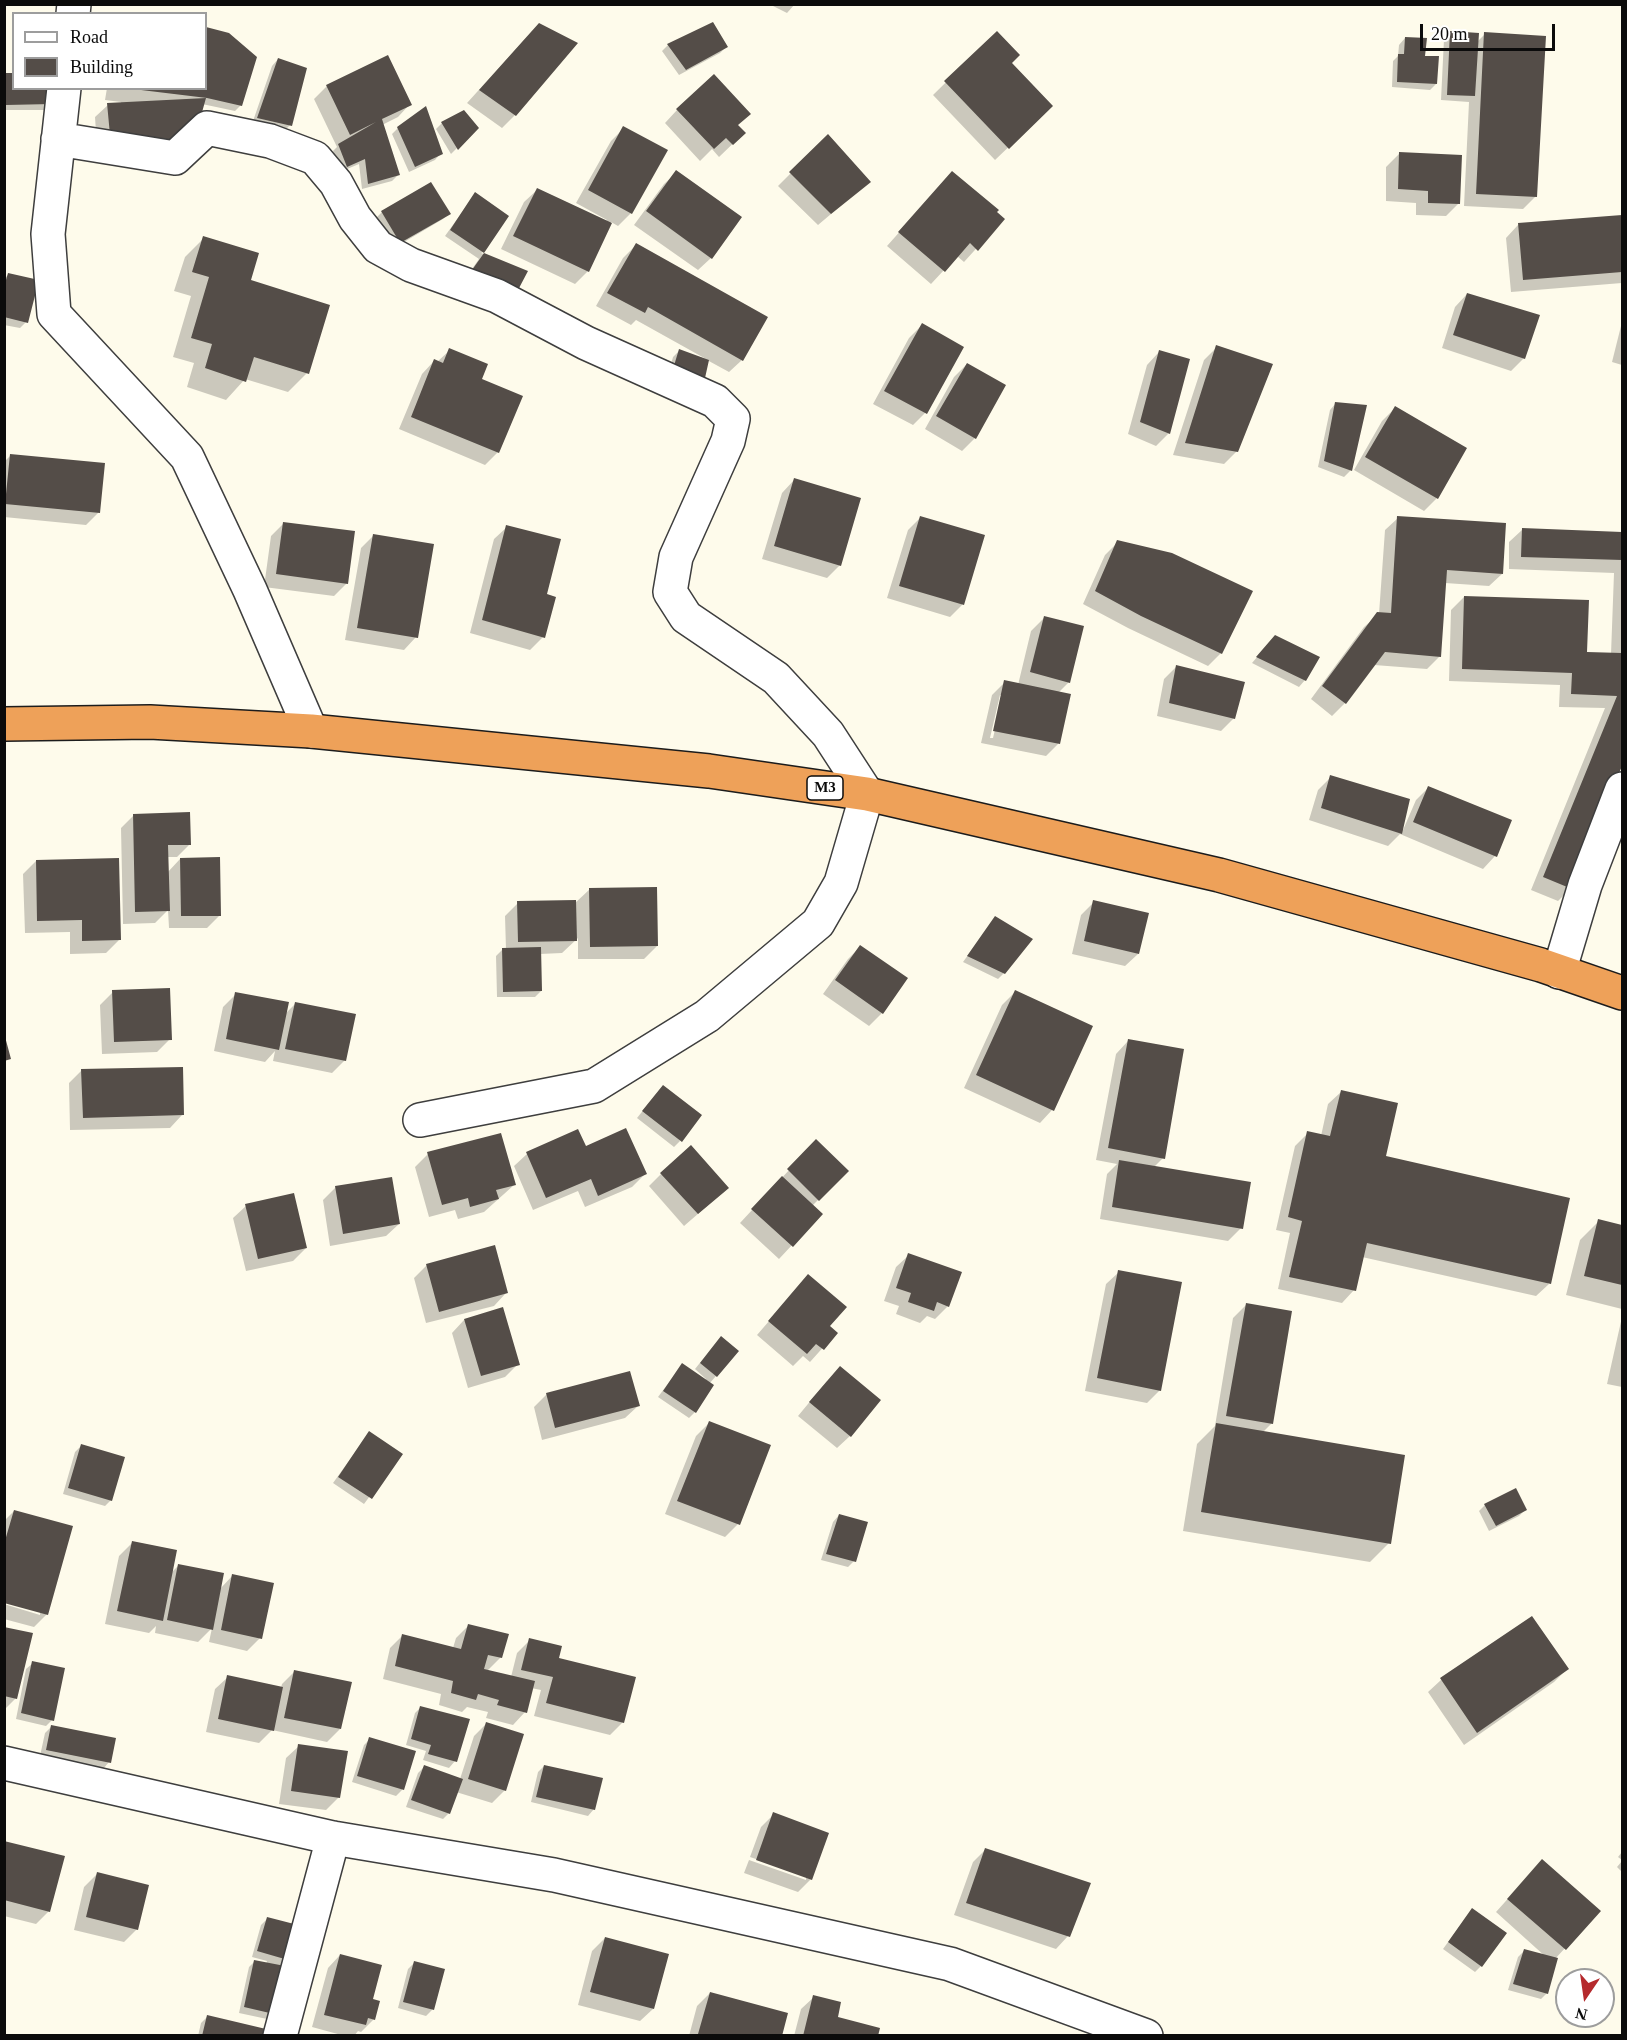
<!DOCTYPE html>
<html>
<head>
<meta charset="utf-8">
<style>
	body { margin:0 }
	#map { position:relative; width:1627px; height:2040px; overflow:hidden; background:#fefbeb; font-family:"Times New Roman",serif }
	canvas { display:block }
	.frame { position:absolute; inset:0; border:6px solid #0b0b0b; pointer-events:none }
	.legend { position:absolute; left:12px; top:12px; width:195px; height:78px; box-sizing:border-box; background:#fff; border:2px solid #9d9d9d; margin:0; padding:8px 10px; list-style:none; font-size:18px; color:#0b0b0b }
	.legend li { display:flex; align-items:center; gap:12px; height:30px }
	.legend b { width:30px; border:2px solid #9d9d9d }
	.north { position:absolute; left:1555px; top:1968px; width:60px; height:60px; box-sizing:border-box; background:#fff; border:2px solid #9d9d9d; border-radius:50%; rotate:193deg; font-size:16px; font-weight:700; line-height:24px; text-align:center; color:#0b0b0b }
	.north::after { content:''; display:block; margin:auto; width:21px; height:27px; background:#b52a2d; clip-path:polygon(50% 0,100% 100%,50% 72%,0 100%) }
	.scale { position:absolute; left:1420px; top:24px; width:135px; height:27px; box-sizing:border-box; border:3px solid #0b0b0b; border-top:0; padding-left:8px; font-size:18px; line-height:21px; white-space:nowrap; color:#0b0b0b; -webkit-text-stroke:4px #fff; paint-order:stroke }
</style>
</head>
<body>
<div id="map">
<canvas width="1627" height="2040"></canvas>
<div class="frame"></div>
<ul class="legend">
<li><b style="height:8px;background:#fff"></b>Road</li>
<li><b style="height:16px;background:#544d48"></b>Building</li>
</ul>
<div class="north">N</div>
<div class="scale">20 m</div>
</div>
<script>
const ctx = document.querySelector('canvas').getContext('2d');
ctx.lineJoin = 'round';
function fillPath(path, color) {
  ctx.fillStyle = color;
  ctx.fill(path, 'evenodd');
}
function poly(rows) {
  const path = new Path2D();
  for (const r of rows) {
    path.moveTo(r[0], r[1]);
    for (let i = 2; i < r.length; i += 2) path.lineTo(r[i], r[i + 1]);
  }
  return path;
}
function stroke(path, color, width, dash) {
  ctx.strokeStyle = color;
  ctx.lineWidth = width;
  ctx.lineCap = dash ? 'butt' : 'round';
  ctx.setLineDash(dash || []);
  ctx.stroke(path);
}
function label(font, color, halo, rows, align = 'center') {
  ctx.font = font + ' "Times New Roman",serif';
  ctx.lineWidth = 6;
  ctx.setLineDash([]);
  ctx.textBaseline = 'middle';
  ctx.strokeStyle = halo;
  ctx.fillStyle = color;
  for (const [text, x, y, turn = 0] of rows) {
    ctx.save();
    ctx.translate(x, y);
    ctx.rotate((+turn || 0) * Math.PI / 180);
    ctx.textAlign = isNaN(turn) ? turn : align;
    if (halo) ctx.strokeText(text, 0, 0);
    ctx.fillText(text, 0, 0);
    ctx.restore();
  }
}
fillPath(poly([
	[769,4,795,4,787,13],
	[206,29,228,35,241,105,235,111,202,104,193,141,97,147,95,117,108,105,121,104,121,102,105,100,107,88,206,88],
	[996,33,1038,119,995,160,933,95],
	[1450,33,1477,42,1485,34,1536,196,1523,209,1464,206,1469,102,1441,100,1444,39],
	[526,38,515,115,502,128,467,103],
	[1405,38,1424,57,1436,84,1430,90,1392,87,1393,61,1398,56,1399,45],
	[668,45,726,47,720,53,679,75,662,51],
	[278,59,290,125,284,131,252,124,272,66],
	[6,74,14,88,51,104,45,110,4,110,4,76],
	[327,86,410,104,398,117,382,125,398,175,392,181,362,189,359,164,340,172,333,151,337,147,314,99],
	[677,110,737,126,744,133,719,157,712,149,700,161,665,123],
	[463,112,477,128,451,154,436,129,442,123],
	[398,128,441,153,435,160,409,172,392,134],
	[624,128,666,151,631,213,618,226,611,222,588,271,575,284,501,249,524,202,537,190,605,222,607,220,576,203,611,141],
	[828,136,869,182,818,225,778,186],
	[1399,154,1459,203,1446,216,1416,215,1416,203,1386,201,1386,167],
	[677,172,711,258,698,270,634,225,664,184],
	[952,173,1003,219,964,262,957,256,931,284,887,246],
	[430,184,449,213,443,219,394,248,376,218,382,212],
	[475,194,483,252,481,253,526,272,467,276,479,259,445,236],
	[1622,216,1622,283,1511,292,1506,238,1518,225],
	[204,238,249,281,307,373,288,392,245,379,226,400,187,387,194,363,173,357,191,296,174,291,185,257],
	[636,245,742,360,729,372,707,360,703,377,697,383,668,375,673,357,679,351,706,359,636,320,631,325,596,306,623,258],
	[9,274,26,322,20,328,4,325,4,279],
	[1467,294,1524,358,1511,371,1442,348,1455,307],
	[1622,322,1622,365,1612,362],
	[922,325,925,413,913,425,873,404,909,338],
	[1217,347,1237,451,1224,464,1173,455,1204,360],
	[450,350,480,380,498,452,485,465,399,429,422,374,434,361,437,362],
	[1159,352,1169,433,1156,446,1128,434,1147,365],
	[967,364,975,438,962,451,925,429,954,377],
	[1336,403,1365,407,1350,471,1344,477,1318,467,1330,410],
	[1395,408,1437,498,1424,511,1354,470,1382,421],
	[11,455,99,512,86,525,4,517,4,462],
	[794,480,840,565,827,578,762,559,782,493],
	[920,518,983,536,962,605,950,617,887,598,908,530],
	[1398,518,1502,574,1489,586,1445,583,1440,656,1427,669,1374,665,1345,703,1332,716,1311,699,1364,627,1379,614,1385,530],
	[284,523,347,583,334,596,264,587,271,536],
	[507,527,545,595,543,637,530,650,470,633,494,539],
	[1522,530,1622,533,1622,762,1571,888,1558,901,1531,890,1605,708,1559,707,1560,685,1449,681,1451,610,1464,597,1586,653,1611,654,1614,573,1509,569,1509,542],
	[374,535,416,637,404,650,345,640,361,548],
	[1118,542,1221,653,1208,666,1128,628,1083,604,1105,555],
	[1044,618,1069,682,1058,693,1058,744,1046,756,981,743,992,695,1005,682,1018,685,1031,631],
	[1000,695,1003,695,993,738,990,738],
	[1269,643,1305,680,1299,687,1252,663],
	[1176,667,1234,718,1221,731,1157,716,1164,679],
	[1331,777,1403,830,1416,800,1428,788,1495,856,1483,869,1400,834,1388,846,1309,820,1318,790],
	[134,815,189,845,177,857,167,857,167,873,180,859,220,915,207,928,169,928,168,910,155,923,123,924,121,828],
	[36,861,119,940,106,953,70,954,70,932,25,933,23,874],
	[590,889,657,946,644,959,578,959,578,938,562,953,540,954,541,991,535,997,497,997,496,956,502,950,506,950,505,916,518,903,574,904],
	[1094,902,1138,954,1125,966,1072,954,1081,915],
	[995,918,1004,973,998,979,963,962],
	[860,947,906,978,882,1013,869,1026,823,994,848,959],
	[113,992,170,1039,157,1052,102,1054,100,1005],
	[1015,992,1052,1110,1040,1123,964,1088,1002,1005],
	[236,994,285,1014,295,1004,345,1060,332,1073,273,1061,275,1051,265,1062,214,1051,223,1007],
	[1128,1041,1163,1158,1154,1167,1241,1228,1228,1241,1100,1219,1107,1174,1117,1164,1096,1160,1116,1054],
	[82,1070,182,1115,170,1128,70,1130,69,1083],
	[1341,1092,1384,1157,1549,1284,1536,1296,1362,1257,1354,1290,1342,1303,1278,1289,1290,1233,1276,1230,1295,1146,1308,1133,1321,1136,1328,1104],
	[657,1093,680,1141,674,1147,637,1118],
	[578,1131,585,1147,645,1174,632,1187,585,1207,578,1191,533,1210,514,1166,527,1154],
	[816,1141,847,1171,812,1206,821,1214,779,1259,740,1223],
	[428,1154,514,1185,484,1212,458,1219,455,1210,429,1217,415,1167],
	[661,1174,714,1200,684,1226,649,1186],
	[336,1187,399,1224,386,1236,330,1246,323,1200],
	[246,1206,306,1248,293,1261,246,1271,233,1218],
	[1599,1221,1622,1226,1622,1309,1566,1295,1580,1240],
	[909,1255,948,1306,935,1319,927,1316,920,1323,896,1314,899,1306,884,1301,896,1267],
	[427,1265,506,1293,494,1306,426,1323,414,1278],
	[1119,1272,1160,1390,1147,1403,1085,1391,1106,1284],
	[808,1276,828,1326,836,1333,810,1362,803,1356,793,1366,757,1335],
	[1246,1305,1272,1423,1263,1432,1389,1543,1370,1562,1183,1531,1197,1444,1215,1426,1233,1318],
	[1622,1317,1622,1387,1607,1384],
	[464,1320,518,1364,505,1377,468,1388,452,1333],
	[715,1344,716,1376,709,1384,695,1412,689,1418,658,1397,682,1365,705,1381,706,1379,695,1369],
	[827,1381,850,1436,837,1448,798,1416],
	[547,1394,638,1406,625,1418,542,1440,534,1407],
	[709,1423,769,1446,738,1524,725,1537,665,1514,696,1436],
	[369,1433,401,1454,364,1504,333,1483],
	[81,1446,111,1500,105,1506,63,1494,75,1452],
	[1485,1505,1525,1510,1519,1516,1489,1531,1479,1511],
	[14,1511,47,1614,34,1627,4,1619,4,1604,40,1615,40,1611,4,1601,4,1521],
	[839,1515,854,1561,848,1567,821,1560,833,1522],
	[132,1543,171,1573,179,1565,220,1589,233,1575,260,1638,247,1651,209,1642,212,1628,198,1642,155,1633,156,1626,149,1633,105,1624,119,1556],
	[1531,1618,1567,1669,1554,1682,1464,1745,1428,1692,1441,1680],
	[469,1625,501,1657,487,1671,511,1677,517,1653,530,1640,558,1659,623,1722,610,1735,534,1716,541,1690,531,1688,525,1712,513,1725,486,1718,488,1712,467,1707,462,1712,439,1705,441,1694,383,1679,390,1648,403,1635,453,1648,456,1638],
	[4,1628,16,1698,4,1710],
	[33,1663,52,1720,46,1726,16,1719,26,1669],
	[295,1671,340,1729,327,1742,272,1730,259,1743,206,1732,215,1689,228,1677,281,1688,282,1684],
	[421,1707,455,1761,449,1768,423,1760,426,1751,406,1745,415,1713],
	[487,1723,505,1790,492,1803,456,1792,449,1813,443,1819,406,1807,418,1773,424,1767,460,1779,474,1736],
	[51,1727,109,1762,103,1769,40,1756,45,1733],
	[370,1739,414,1752,402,1790,396,1796,352,1782,364,1745],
	[299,1746,339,1797,326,1810,279,1804,286,1758],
	[544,1766,594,1809,588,1816,531,1802,538,1772],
	[774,1814,811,1879,798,1892,744,1873,749,1860,806,1880,806,1876,750,1857,761,1827],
	[4,1842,49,1911,36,1924,4,1916],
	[986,1849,1068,1936,1056,1949,954,1915,973,1862],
	[1622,1852,1622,1860,1618,1857],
	[1622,1861,1622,1872,1617,1867],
	[97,1874,137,1929,124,1942,74,1930,84,1887],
	[1530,1874,1599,1911,1555,1959,1547,1993,1541,1999,1508,1990,1518,1957,1524,1951,1546,1957,1496,1912],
	[1467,1916,1481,1966,1475,1972,1443,1949],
	[267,1919,287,1959,280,1966,273,2013,267,2019,239,2013,249,1967,255,1961,266,1964,267,1961,252,1957,261,1925],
	[605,1938,653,2009,640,2021,578,2005,592,1951],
	[340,1955,372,2000,374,2019,361,2032,358,2031,354,2036,345,2036,312,2027,328,1968],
	[414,1963,432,2010,426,2016,398,2008,408,1969],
	[710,1993,781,2036,689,2036,697,2006],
	[814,1997,836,2018,876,2036,794,2036,801,2009],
	[207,2017,263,2036,198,2036,201,2023]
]), '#0003');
fillPath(poly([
	[713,22,728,47,686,70,667,44],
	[539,23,578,43,516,116,479,90],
	[206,27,229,33,257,57,242,106,207,98,141,90,141,88,206,88],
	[997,31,1020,55,1012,63,1053,106,1009,149,944,81],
	[1450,31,1479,33,1475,96,1447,95],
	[1484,32,1546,36,1537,197,1476,194],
	[1405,37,1427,38,1425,56,1439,56,1437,84,1397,82,1398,54,1404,54],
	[388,55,412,105,382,119,400,175,368,184,365,159,347,167,338,144,376,122,350,135,326,85],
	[278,58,307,68,292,126,257,118],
	[6,73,14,73,14,88,52,88,52,104,6,105],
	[714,74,751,114,738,125,746,133,733,145,726,138,714,149,676,109],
	[206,98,194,141,110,135,107,103],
	[426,106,443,154,415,167,397,127],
	[464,110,479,128,458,150,441,122],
	[623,126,668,150,632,214,588,190],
	[828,134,871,182,831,214,789,172],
	[1399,152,1462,155,1460,204,1428,203,1428,191,1398,189],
	[676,170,742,217,712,259,646,211],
	[952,171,999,210,997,212,1005,219,978,251,970,243,945,272,898,232],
	[431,182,451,214,400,243,381,211],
	[537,188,612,223,589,272,513,236],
	[475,192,509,216,484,253,450,230],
	[1622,215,1622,272,1523,280,1518,223],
	[203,236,259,253,251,280,330,305,309,374,254,357,246,382,205,368,212,344,191,338,209,277,192,272],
	[636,243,768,317,743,361,648,307,645,313,607,293],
	[484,253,528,271,518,290,472,270],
	[8,273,39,280,28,323,4,317,4,287],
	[1467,293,1540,315,1525,359,1453,335],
	[922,323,964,347,927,414,884,391],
	[1216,345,1273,364,1238,452,1185,443],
	[449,348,488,364,482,379,523,396,499,453,411,417,434,359,443,363],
	[679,349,709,360,705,378,673,369],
	[1159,350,1190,359,1170,434,1140,422],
	[967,363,1006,385,976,439,936,416],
	[1335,402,1367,405,1352,471,1324,461],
	[1395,406,1467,448,1438,499,1365,457],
	[10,454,105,463,100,513,5,504],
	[794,478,861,498,841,566,774,546],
	[920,516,985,535,964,605,899,586],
	[1397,516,1506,523,1503,574,1447,570,1441,657,1385,652,1346,704,1322,686,1377,612,1391,613],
	[283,522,355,531,348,584,276,574],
	[506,525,561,539,547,594,556,597,545,638,482,620],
	[1522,528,1622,532,1622,560,1521,557],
	[373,534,434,544,418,638,357,628],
	[1117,540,1172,553,1253,591,1222,654,1141,616,1095,591],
	[1464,596,1589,600,1587,652,1622,653,1622,766,1572,889,1543,877,1617,696,1571,694,1572,673,1462,669],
	[1044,616,1084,626,1070,683,1030,672],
	[1275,635,1320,657,1306,681,1256,657],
	[1176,665,1245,682,1235,719,1169,703],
	[1004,680,1071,694,1060,744,993,731],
	[1330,775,1410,799,1402,834,1321,808],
	[1428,786,1512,820,1497,857,1413,822],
	[190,812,191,845,168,845,170,911,135,912,133,814],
	[220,857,221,916,181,916,180,858],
	[119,858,121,940,82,941,82,920,37,921,36,860],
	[657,887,658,946,590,947,589,888],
	[576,900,577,941,518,942,517,901],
	[1093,900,1149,913,1139,954,1084,941],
	[995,916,1033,939,1005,974,967,956],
	[860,945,908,978,883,1014,835,980],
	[541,947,542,991,503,992,502,948],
	[170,988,172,1040,114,1042,112,990],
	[1015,990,1093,1026,1054,1111,976,1075],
	[235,992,289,1002,279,1050,226,1039],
	[295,1002,356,1014,346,1061,285,1049],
	[4,1033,11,1059,4,1061],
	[1128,1039,1184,1049,1165,1159,1108,1148],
	[183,1067,184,1115,83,1118,81,1069],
	[663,1085,702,1115,682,1142,642,1111],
	[1341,1090,1398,1103,1386,1156,1570,1198,1551,1284,1367,1243,1356,1291,1289,1277,1302,1221,1288,1217,1307,1131,1330,1136],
	[626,1128,647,1174,598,1196,591,1179,546,1198,526,1152,578,1129,586,1146],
	[501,1133,516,1185,496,1190,499,1199,470,1207,468,1198,442,1205,427,1152],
	[816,1139,849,1171,819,1201,787,1169],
	[691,1145,729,1188,698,1214,660,1173],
	[1119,1160,1251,1182,1243,1229,1112,1207],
	[782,1176,823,1214,793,1247,751,1209],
	[392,1177,400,1224,343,1234,335,1186],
	[294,1193,307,1248,258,1259,245,1204],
	[1598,1219,1622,1225,1622,1285,1584,1276],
	[495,1245,508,1293,439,1312,426,1264],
	[908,1253,962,1272,949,1307,937,1302,934,1311,908,1302,911,1293,896,1288],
	[1118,1270,1182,1282,1161,1391,1097,1378],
	[808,1274,847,1307,830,1326,838,1333,824,1350,816,1344,807,1354,768,1321],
	[1246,1303,1292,1311,1273,1424,1226,1416],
	[503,1307,520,1365,481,1376,464,1319],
	[721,1336,739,1351,717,1377,700,1363],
	[682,1363,714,1385,696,1413,663,1391],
	[840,1366,881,1400,851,1437,809,1402],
	[630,1371,640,1406,555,1428,546,1393],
	[709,1421,771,1445,740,1525,677,1501],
	[1216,1423,1405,1455,1391,1544,1201,1512],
	[369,1431,403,1454,372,1499,338,1477],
	[81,1444,125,1457,112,1501,68,1488],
	[1516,1488,1527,1510,1496,1526,1484,1504],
	[14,1510,73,1526,48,1615,4,1603,4,1544],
	[839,1514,868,1522,856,1562,826,1554],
	[132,1541,177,1550,163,1621,117,1611],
	[178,1564,224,1573,213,1630,167,1620],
	[232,1574,274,1583,262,1639,221,1630],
	[1532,1616,1569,1669,1477,1733,1440,1678],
	[468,1624,509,1634,502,1658,488,1655,484,1669,535,1681,527,1713,497,1705,499,1700,478,1694,476,1700,451,1693,453,1681,395,1666,402,1634,461,1649],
	[4,1627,33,1633,17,1699,4,1696],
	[529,1638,562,1646,559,1658,636,1677,624,1723,546,1703,553,1677,521,1670],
	[32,1661,65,1668,54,1721,21,1713],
	[294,1670,352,1682,341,1729,284,1718],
	[227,1675,283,1687,274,1731,218,1719],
	[420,1706,470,1719,457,1762,428,1754,431,1745,411,1739],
	[486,1722,524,1734,506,1791,468,1779],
	[51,1725,116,1738,111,1763,46,1750],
	[369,1737,416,1751,404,1790,357,1776],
	[298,1744,348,1751,340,1798,291,1791],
	[424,1765,463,1779,450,1814,411,1800],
	[544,1765,603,1778,595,1810,536,1797],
	[773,1812,829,1833,812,1880,756,1860],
	[4,1841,65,1856,50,1912,4,1900],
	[985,1848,1091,1883,1070,1937,966,1903],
	[1542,1859,1601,1911,1566,1950,1507,1899],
	[97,1872,149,1885,138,1930,86,1917],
	[1472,1908,1507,1933,1482,1967,1448,1942],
	[267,1917,298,1925,288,1960,257,1951],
	[605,1937,669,1954,654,2009,590,1992],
	[1524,1949,1558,1958,1548,1994,1513,1984],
	[340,1954,382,1965,373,1999,380,2001,375,2020,368,2018,366,2025,324,2015],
	[254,1960,285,1966,274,2014,244,2007],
	[414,1961,445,1969,434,2010,403,2002],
	[710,1992,788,2013,782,2036,698,2034],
	[813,1995,841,2002,838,2017,880,2028,878,2036,803,2036],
	[207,2015,266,2029,264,2036,202,2036]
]), '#544d48');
const street = poly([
	[73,14,74,4],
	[64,88,48,234,54,314,187,457,250,590,311,731],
	[58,139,175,158,207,128,270,141,315,158,336,183,355,218,378,247,411,265,497,296,586,343,715,401,733,419,728,441,676,557,670,592,686,617,776,678,828,734,867,794,841,883,818,923,707,1016,594,1086,420,1120],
	[1559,972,1585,885,1622,789],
	[4,1763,333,1838,554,1875,950,1964,1146,2036],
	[280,2036,333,1838]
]);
const highway = poly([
	[4,724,150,722,311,731,709,771,867,794,1219,875,1541,965,1622,993]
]);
stroke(street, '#3e3e3e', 36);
stroke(highway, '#1c1c1c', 36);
stroke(street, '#fff', 33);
stroke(highway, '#eea159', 33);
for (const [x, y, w] of [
	[825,788,36]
]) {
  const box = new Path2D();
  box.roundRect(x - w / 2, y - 12, w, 24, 4.5);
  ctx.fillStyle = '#fff';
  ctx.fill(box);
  stroke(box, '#0b0b0b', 1.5);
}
label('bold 15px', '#0b0b0b', null, [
	["M3",825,788]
]);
</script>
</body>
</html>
